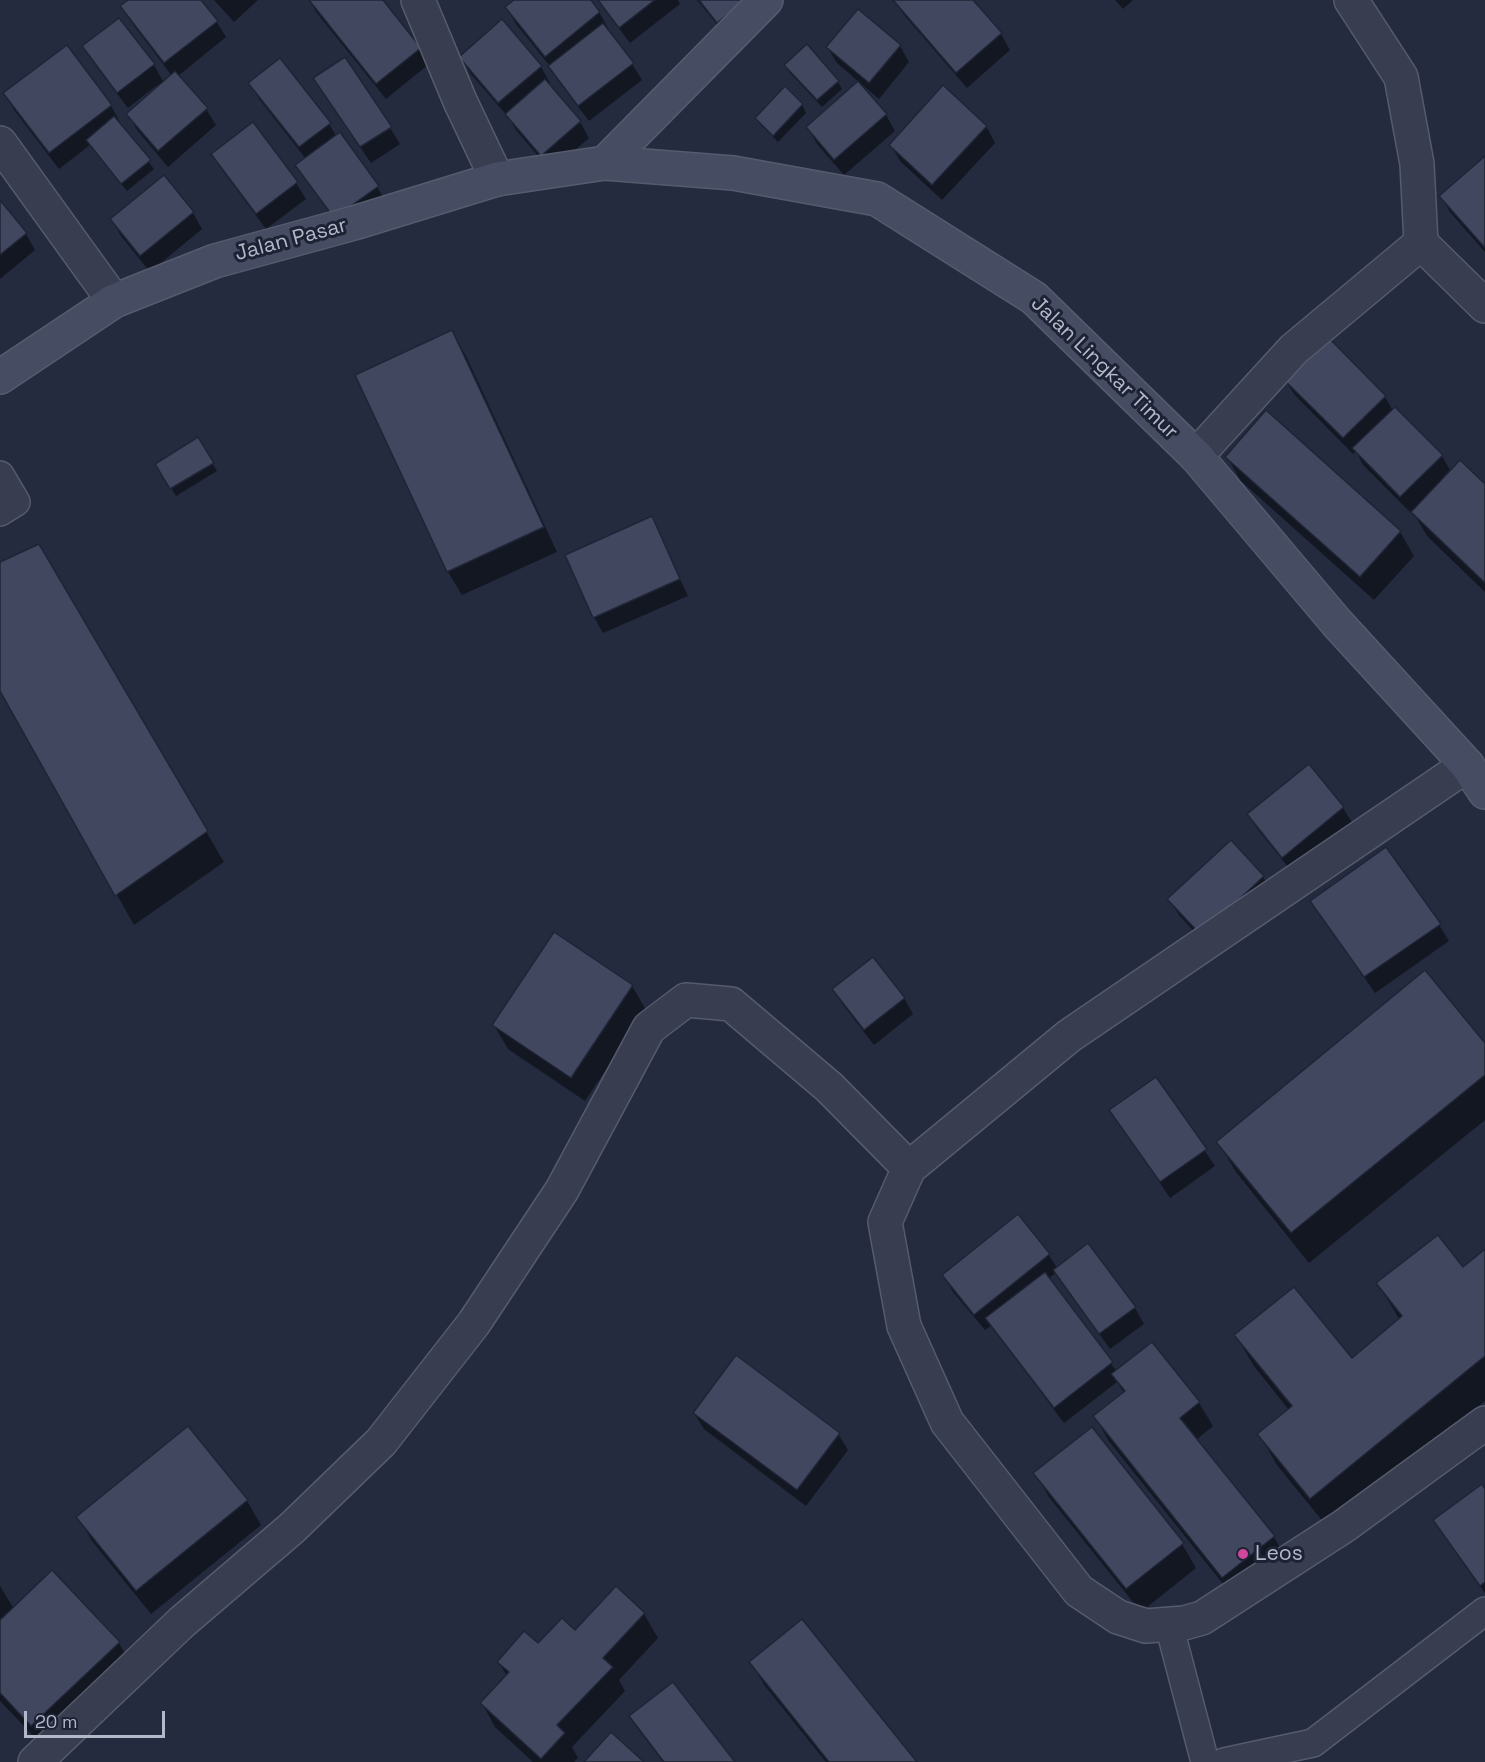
<!DOCTYPE html>
<html>
<head>
<meta charset="utf-8">
<style>
	body { margin:0 }
	#map { position:relative; width:1485px; height:1762px; overflow:hidden; background:#242b3f; font-family:"Space Grotesk",sans-serif }
	canvas { display:block }
	.scale { position:absolute; left:24px; top:1711px; width:141px; height:27px; box-sizing:border-box; border:3px solid #b4b9ca; border-top:0; padding-left:8px; font-size:18px; line-height:21px; white-space:nowrap; color:#b4b9ca; -webkit-text-stroke:4px #1d2234; paint-order:stroke }
</style>
</head>
<body>
<div id="map">
<canvas width="1485" height="1762"></canvas>
<div class="scale">20 m</div>
</div>
<script>
const ctx = document.querySelector('canvas').getContext('2d');
ctx.lineJoin = 'round';
function fillPath(path, color) {
  ctx.fillStyle = color;
  ctx.fill(path, 'evenodd');
}
function poly(rows) {
  const path = new Path2D();
  for (const r of rows) {
    path.moveTo(r[0], r[1]);
    for (let i = 2; i < r.length; i += 2) path.lineTo(r[i], r[i + 1]);
  }
  return path;
}
function stroke(path, color, width, dash) {
  ctx.strokeStyle = color;
  ctx.lineWidth = width;
  ctx.lineCap = dash ? 'butt' : 'round';
  ctx.setLineDash(dash || []);
  ctx.stroke(path);
}
function label(font, color, halo, rows, align = 'center') {
  ctx.font = font + ' "Space Grotesk",sans-serif';
  ctx.lineWidth = 6;
  ctx.setLineDash([]);
  ctx.textBaseline = 'middle';
  ctx.strokeStyle = halo;
  ctx.fillStyle = color;
  for (const [text, x, y, turn = 0] of rows) {
    ctx.save();
    ctx.translate(x, y);
    ctx.rotate((+turn || 0) * Math.PI / 180);
    ctx.textAlign = isNaN(turn) ? turn : align;
    if (halo) ctx.strokeText(text, 0, 0);
    ctx.fillText(text, 0, 0);
    ctx.restore();
  }
}
fillPath(poly([
	[130,0,199,0,216,21,226,37,178,76,206,109,216,125,168,167,137,130,128,114,158,88,156,86,128,108,93,62,84,46,119,20,154,65,164,83,172,76,131,22,122,6],
	[214,0,258,0,234,22],
	[310,0,381,0,420,48,429,64,386,99,316,12],
	[516,0,589,0,599,12,608,28,607,30,632,64,642,80,589,121,559,82,549,65,516,24,507,8],
	[598,0,678,0,680,4,630,43],
	[697,0,757,0,728,38],
	[895,0,971,0,1001,34,1010,50,967,88,904,15],
	[1115,0,1133,0,1123,9],
	[858,11,900,46,909,62,879,99,860,83,859,84,886,115,895,131,844,175,817,144,808,128,859,82,837,63,827,47],
	[461,57,541,67,550,83,548,85,580,122,589,138,551,171,516,130,509,118,470,73],
	[786,65,838,82,842,89,822,107,790,73],
	[250,83,329,124,337,137,377,187,387,203,344,233,297,165,306,159,259,99],
	[785,89,802,105,806,113,778,142,761,125,757,118],
	[5,93,111,106,120,122,118,123,154,169,127,191,90,145,59,169,14,110],
	[324,94,390,128,400,144,371,163],
	[986,126,995,143,942,200,900,161,891,145],
	[213,154,296,183,306,199,266,229,222,170],
	[1485,158,1485,252,1450,212,1441,196],
	[164,178,193,213,202,229,150,272,121,236,112,220],
	[0,202,26,234,35,250,0,279],
	[452,332,466,356,557,552,462,595,448,572],
	[1284,378,1385,397,1393,411,1442,456,1451,472,1485,486,1485,592,1427,536,1412,510,1410,512,1363,465,1356,451,1353,454,1294,394],
	[1267,412,1400,532,1414,556,1374,600,1241,481,1227,457],
	[198,439,217,471,176,496,157,465],
	[651,518,688,596,603,633,594,617],
	[38,545,224,862,134,925,0,688,0,564],
	[1309,766,1343,808,1353,824,1293,873,1258,830,1249,814],
	[1231,842,1263,877,1272,893,1211,950,1179,915,1169,899],
	[1312,901,1439,925,1449,941,1375,993],
	[632,986,646,1010,585,1101,508,1049,494,1025],
	[834,989,904,998,913,1014,874,1045,843,1005],
	[1485,1045,1485,1120,1309,1263,1236,1172,1218,1142],
	[1156,1079,1215,1166,1170,1198,1111,1110],
	[1088,1245,1135,1308,1144,1324,1110,1349,1056,1273,1048,1279,1117,1372,1199,1403,1213,1426,1196,1440,1274,1537,1287,1560,1236,1600,1108,1440,1095,1416,1124,1393,1117,1382,1064,1423,991,1326,985,1330,953,1292,944,1276,1049,1255,1057,1268],
	[1485,1251,1485,1401,1329,1529,1277,1465,1259,1434,1289,1410,1254,1366,1236,1336,1351,1360,1400,1320,1378,1284,1462,1269],
	[694,1413,838,1434,848,1450,806,1506,704,1429],
	[188,1428,247,1501,261,1525,151,1614,92,1541,78,1517],
	[1035,1473,1182,1544,1196,1568,1141,1612,1049,1497],
	[1485,1491,1485,1593,1434,1520],
	[0,1586,14,1609,119,1643,133,1667,46,1749,0,1701],
	[644,1614,658,1638,619,1680,625,1691,572,1747,578,1758,574,1762,533,1762,495,1727,482,1703,507,1676,499,1663,538,1645,575,1632],
	[751,1662,915,1762,826,1762,765,1686],
	[630,1716,733,1762,663,1762,640,1732]
]), '#0007');
const building = poly([
	[128,0,201,0,218,21,164,63,120,6,128,0],
	[309,0,383,0,421,48,376,84,309,0],
	[514,0,591,0,600,12,545,57,505,7,514,0],
	[598,0,655,0,619,28,598,0],
	[699,0,746,0,717,23,699,0],
	[893,0,973,0,1002,33,956,73,893,0],
	[858,9,901,45,869,83,826,47,858,9],
	[119,18,155,64,117,93,82,46,119,18],
	[502,19,542,66,498,103,459,57,502,19],
	[603,23,634,63,578,106,548,66,603,23],
	[807,44,839,81,817,100,784,65,807,44],
	[67,45,112,105,49,153,3,93,67,45],
	[345,57,392,127,360,147,313,78,345,57],
	[280,58,331,123,299,147,248,83,280,58],
	[175,71,208,108,158,151,126,114,175,71],
	[545,79,581,121,541,156,505,114,545,79],
	[858,81,887,114,834,160,806,127,858,81],
	[943,85,987,126,932,185,889,145,943,85],
	[785,86,803,104,773,136,755,118,785,86],
	[114,116,151,160,121,184,86,140,114,116],
	[253,122,298,182,256,214,211,154,253,122],
	[340,132,379,186,334,218,295,165,340,132],
	[1485,156,1485,248,1439,196,1485,156],
	[164,175,194,212,140,256,110,219,164,175],
	[0,200,27,233,0,255,0,200],
	[452,330,544,527,447,572,355,375,452,330],
	[1326,335,1386,396,1343,438,1282,378,1326,335],
	[1395,407,1443,455,1400,497,1352,448,1395,407],
	[1266,410,1401,531,1360,577,1225,457,1266,410],
	[198,437,214,463,170,489,155,464,198,437],
	[1460,460,1485,484,1485,583,1411,512,1460,460],
	[652,516,680,579,593,618,565,555,652,516],
	[39,544,208,831,115,896,0,691,0,562,39,544],
	[1309,764,1344,807,1282,858,1247,814,1309,764],
	[1231,840,1264,876,1201,935,1167,899,1231,840],
	[1386,847,1441,924,1364,977,1310,901,1386,847],
	[554,932,633,985,571,1078,492,1025,554,932],
	[873,957,905,998,864,1030,832,989,873,957],
	[1425,970,1485,1043,1485,1075,1291,1233,1216,1142,1425,970],
	[1156,1077,1207,1149,1160,1182,1109,1110,1156,1077],
	[1018,1214,1050,1254,974,1315,942,1275,1018,1214],
	[1438,1235,1463,1267,1485,1249,1485,1356,1310,1499,1257,1434,1292,1406,1234,1335,1294,1287,1352,1358,1402,1316,1376,1283,1438,1235],
	[1088,1243,1136,1307,1099,1334,1053,1270,1088,1243],
	[1045,1272,1113,1362,1054,1408,985,1318,1045,1272],
	[1152,1342,1200,1402,1180,1418,1275,1536,1222,1578,1093,1416,1125,1391,1111,1374,1152,1342],
	[736,1355,840,1433,797,1490,693,1413,736,1355],
	[188,1426,248,1500,136,1591,76,1517,188,1426],
	[1092,1427,1184,1543,1126,1589,1033,1473,1092,1427],
	[1482,1484,1485,1489,1485,1582,1480,1586,1433,1520,1482,1484],
	[52,1570,120,1642,31,1726,0,1693,0,1620,52,1570],
	[616,1586,645,1613,603,1658,613,1667,557,1725,565,1733,541,1759,480,1703,509,1672,497,1662,524,1631,538,1643,562,1618,575,1630,616,1586],
	[802,1619,917,1762,829,1762,749,1662,802,1619],
	[673,1682,735,1762,664,1762,629,1716,673,1682],
	[611,1732,644,1762,584,1762,611,1732]
]);
fillPath(building, '#40475f');
stroke(building, '#1f2436', 1.5);
const lane = poly([
	[0,475,16,502,0,512],
	[1169,1625,1205,1762],
	[1224,1762,1313,1743,1485,1611]
]);
const street = poly([
	[418,0,460,101,497,179],
	[0,143,114,301],
	[1421,243,1485,306],
	[1196,456,1294,349,1421,243,1417,164,1401,77,1351,0],
	[1467,765,1069,1036,909,1168,885,1222,904,1326,947,1422,1079,1591,1118,1617,1146,1626,1184,1623,1202,1618,1344,1526,1485,1423],
	[35,1762,182,1622,292,1528,381,1442,474,1323,562,1190,649,1028,686,1000,731,1004,829,1087,909,1168]
]);
const secondary = poly([
	[605,163,766,0],
	[0,377,114,301,215,261,354,223,497,179,605,163,733,173,877,199,1034,298,1196,456,1337,623,1467,765,1485,792]
]);
stroke(lane, '#565b6d', 30);
stroke(street, '#565b6d', 36);
stroke(secondary, '#565b6d', 36);
stroke(lane, '#383d4f', 27);
stroke(street, '#383d4f', 33);
stroke(secondary, '#464c62', 33);
for (const [x, y, r, color] of [
	[1243,1554,6,"#d1479c"]
]) {
  const dot = new Path2D();
  dot.arc(x, y, r, 0, 2 * Math.PI);
  ctx.fillStyle = color;
  ctx.fill(dot);
  stroke(dot, '#1d2234', 2);
}
label('21px', '#b4b9ca', '#1d2234', [
	["Jalan Pasar",291,240,-15],
	["Jalan Lingkar Timur",1104,368,44]
]);
label('21px', '#b4b9ca', '#1d2234', [
	["Leos",1255,1554]
], 'left');
</script>
</body>
</html>
